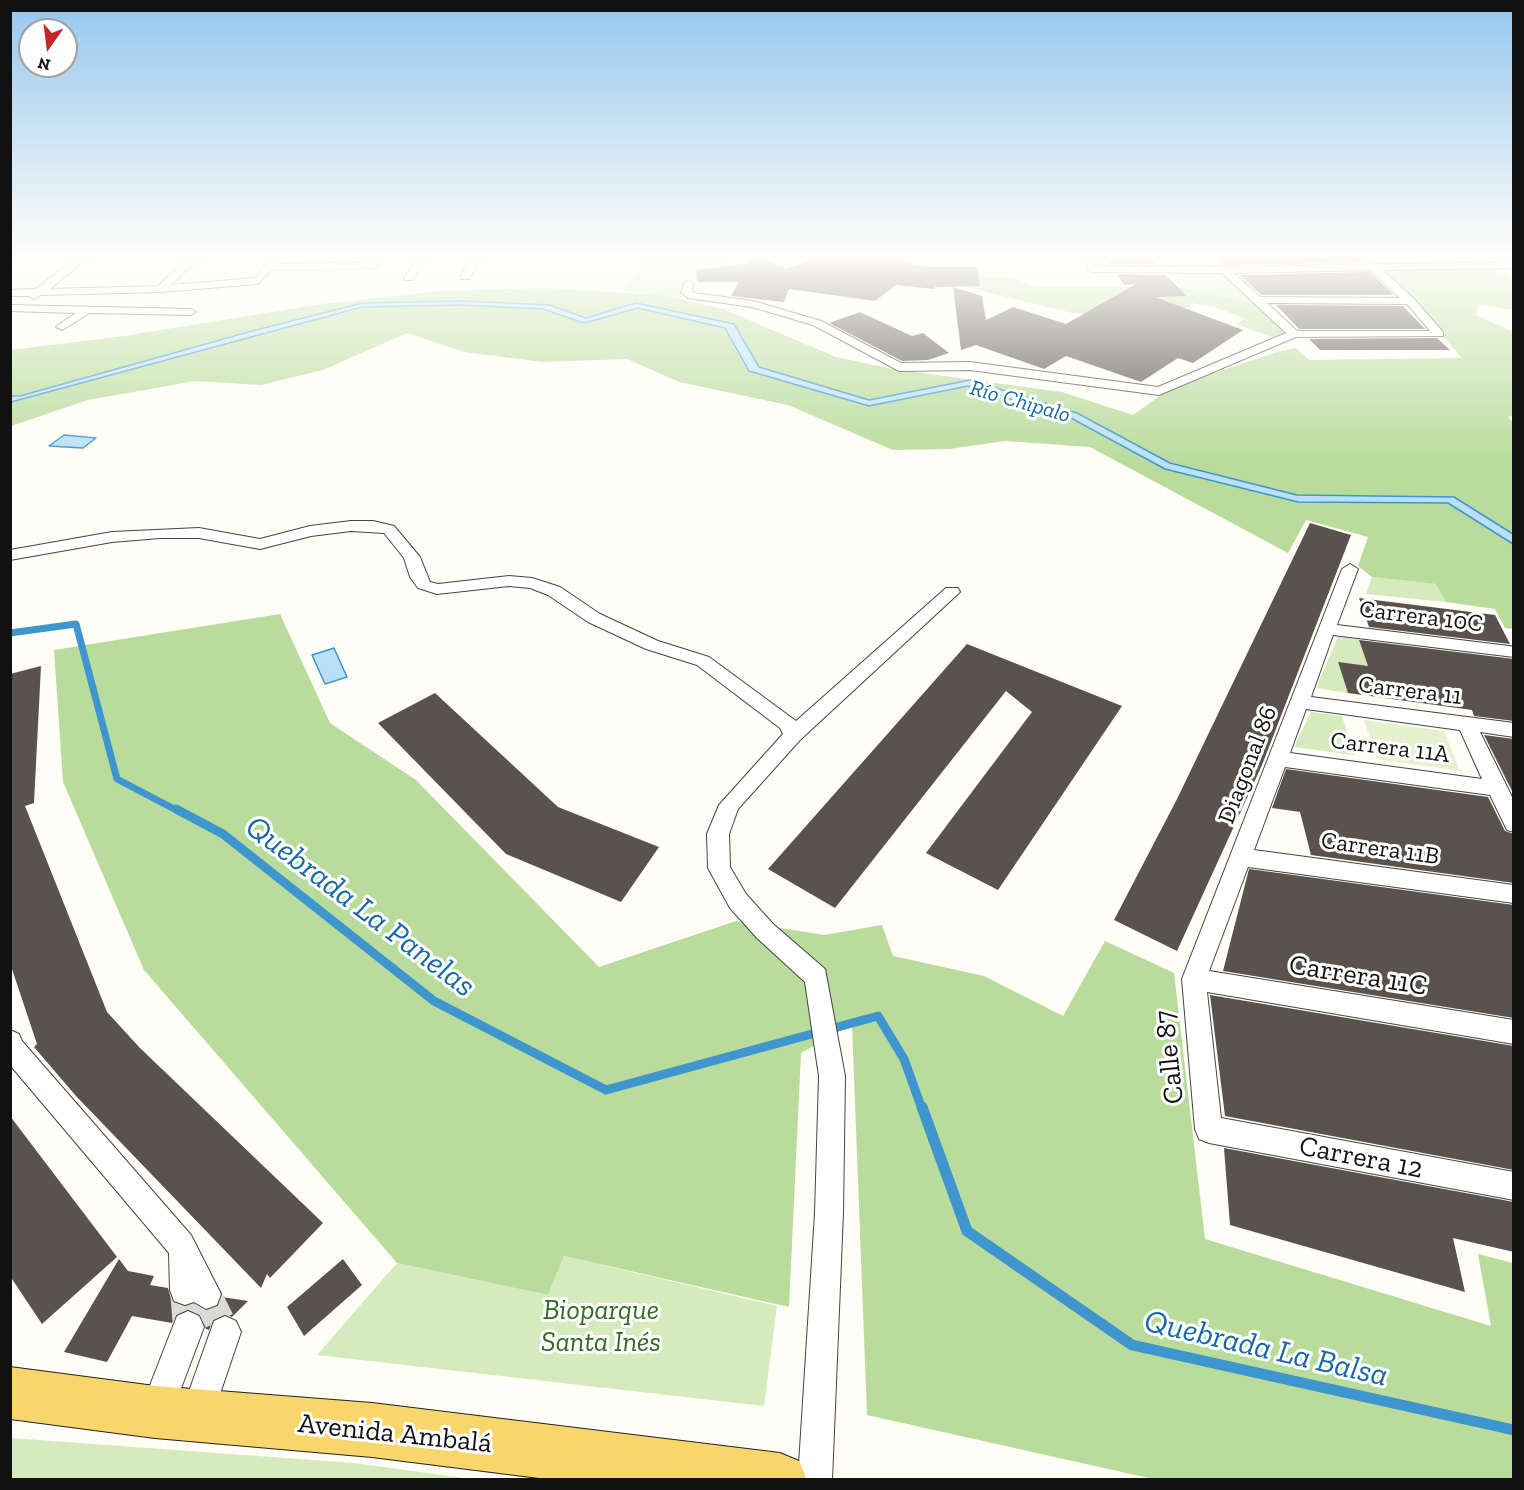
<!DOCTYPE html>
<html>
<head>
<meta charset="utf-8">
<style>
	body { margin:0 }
	#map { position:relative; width:1524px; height:1490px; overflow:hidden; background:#fffdf5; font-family:"Zilla Slab",serif }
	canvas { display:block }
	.frame { position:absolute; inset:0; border:12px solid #111; pointer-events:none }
	.north { position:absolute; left:18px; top:18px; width:60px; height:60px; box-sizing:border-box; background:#fff; border:2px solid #a0a0a0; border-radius:50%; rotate:194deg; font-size:16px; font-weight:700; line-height:24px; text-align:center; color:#111 }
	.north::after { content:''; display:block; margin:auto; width:21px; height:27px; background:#c4262e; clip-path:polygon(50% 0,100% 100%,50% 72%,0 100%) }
</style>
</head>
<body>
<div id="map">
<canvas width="1524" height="1490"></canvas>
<div class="frame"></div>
<div class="north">N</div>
</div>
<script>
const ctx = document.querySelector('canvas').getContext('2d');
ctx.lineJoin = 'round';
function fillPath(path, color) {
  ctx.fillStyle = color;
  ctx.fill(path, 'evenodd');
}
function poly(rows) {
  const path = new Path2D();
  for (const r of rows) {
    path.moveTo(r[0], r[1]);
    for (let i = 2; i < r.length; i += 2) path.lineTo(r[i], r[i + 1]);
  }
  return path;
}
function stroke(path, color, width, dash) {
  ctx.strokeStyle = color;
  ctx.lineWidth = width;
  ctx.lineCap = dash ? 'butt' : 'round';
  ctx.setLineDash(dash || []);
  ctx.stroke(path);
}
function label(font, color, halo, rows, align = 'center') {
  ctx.font = font + ' "Zilla Slab",serif';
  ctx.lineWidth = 6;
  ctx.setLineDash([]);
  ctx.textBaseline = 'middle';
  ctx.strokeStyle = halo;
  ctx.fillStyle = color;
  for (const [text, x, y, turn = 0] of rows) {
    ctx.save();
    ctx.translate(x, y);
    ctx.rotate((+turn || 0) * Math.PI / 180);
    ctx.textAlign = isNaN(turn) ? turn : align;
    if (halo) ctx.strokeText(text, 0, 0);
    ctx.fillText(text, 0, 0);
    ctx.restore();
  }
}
fillPath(poly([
	[652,256,733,256,710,259,693,268,708,274,692,282,686,282,689,292,679,299,621,290],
	[1167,272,1224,273,1258,304,1182,289],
	[1372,577,1437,584,1446,602,1366,594],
	[1338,637,1359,639,1368,666,1338,663,1348,693,1316,688],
	[1311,712,1342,716,1354,755,1294,747],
	[564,1256,777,1306,764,1406,317,1355,397,1263,548,1295],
	[11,1438,354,1463,471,1479,11,1479]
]), '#d5ebbd');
fillPath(poly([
	[1496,270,1513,280,1513,310,1478,304,1476,315,1513,332,1513,415,1508,417,1514,424,1513,629,1505,628,1495,609,1446,602,1436,584,1372,577,1358,566,1368,537,1306,520,1288,553,1090,447,1005,441,949,449,893,450,788,405,679,382,627,359,542,362,464,352,407,333,323,370,261,385,195,381,88,400,11,426,10,350,124,336,321,304,440,291,544,288,661,295,723,309,836,357,893,369,1062,392,1133,415,1172,387,1280,351,1296,348,1309,360,1462,358,1385,271],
	[956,276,1015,278,1034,287,1175,287,1258,304,1289,334,1277,339,1236,324,1245,319,1216,307,1192,303,1189,308,1092,308,1097,315,1072,313,961,286],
	[280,614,330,723,416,780,599,967,736,921,824,935,882,925,893,956,984,976,1063,1016,1105,941,1174,973,1205,1239,1491,1326,1478,1254,1513,1263,1513,1479,1153,1479,867,1415,852,1024,801,1053,789,1307,564,1256,548,1295,397,1263,144,970,63,782,54,650]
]), '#b9dc9c');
fillPath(poly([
	[1364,720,1444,731,1460,771,1377,759]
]), '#e6f2cf');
const water = poly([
	[462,301,549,305,586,318,636,303,734,324,759,367,869,400,970,380,1077,413,1170,463,1297,495,1454,497,1513,534,1513,544,1448,503,1298,502,1165,469,1069,417,968,386,869,406,749,371,725,328,638,308,584,323,543,309,460,305,362,307,11,402,11,396,20,396,252,331,363,303,462,301],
	[64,435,96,438,83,448,49,446,64,435],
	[334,648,347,677,325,684,312,655,334,648]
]);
fillPath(water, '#b9e0f7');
stroke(water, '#3f96cf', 1.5);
stroke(poly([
	[10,633,76,624,117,779,178,811]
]), '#3f96cf', 7);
stroke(poly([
	[176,809,223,834,434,1001,606,1090,878,1016,904,1059,922,1109]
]), '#3f96cf', 9);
stroke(poly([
	[922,1107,967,1231,1132,1345,1514,1430]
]), '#3f96cf', 11);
fillPath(poly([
	[835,256,893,256,907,263,928,267,977,267,980,286,935,287,934,289,896,285,875,301,789,289,784,302,731,296,739,282,697,282,696,270,751,263,750,260,768,260,786,269,810,260],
	[1105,256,1149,256,1157,264,1110,264],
	[1217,256,1354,256,1361,262,1225,265],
	[1370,272,1394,295,1261,295,1240,275],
	[1117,274,1166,275,1186,296,1155,297,1243,330,1193,363,1178,358,1141,382,1066,356,1044,369,976,345,961,350,953,287,982,296,986,320,1013,307,1066,324,1136,284,1124,285],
	[1276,305,1403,306,1425,329,1299,329],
	[860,312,912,336,923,333,949,353,928,360,902,361,829,323],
	[1437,338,1450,350,1320,350,1309,339],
	[1310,523,1351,535,1262,765,1177,951,1114,920,1177,799],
	[1359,598,1495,615,1510,644,1369,627],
	[1359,640,1514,659,1514,721,1474,716,1472,710,1348,693,1338,662,1368,666],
	[967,644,1122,706,998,890,926,853,1032,712,1006,691,835,908,768,869],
	[41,666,34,803,25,806,107,1012,140,1048,323,1223,270,1278,267,1274,261,1288,76,1096,34,1047,37,1044,10,963,10,674],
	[435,693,558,807,659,847,621,902,506,854,378,723],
	[1484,735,1514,739,1514,795],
	[1286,769,1488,797,1505,831,1514,834,1514,883,1311,855,1300,812,1272,808],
	[1249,869,1514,905,1514,1018,1223,971],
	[1210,995,1514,1046,1514,1170,1225,1116],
	[10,1116,117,1257,42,1324,10,1276],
	[1224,1148,1514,1202,1514,1252,1453,1238,1465,1292,1230,1225],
	[119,1259,128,1271,154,1276,150,1285,168,1288,172,1302,184,1307,194,1304,207,1311,218,1307,222,1297,248,1301,232,1317,224,1314,213,1319,209,1330,206,1329,201,1315,189,1309,176,1314,172,1323,132,1316,107,1362,64,1352],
	[343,1259,362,1285,304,1336,287,1307]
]), '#5a524d');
stroke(poly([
	[185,1290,188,1327],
	[206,1294,225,1332]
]), '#dbdad3', 30, [30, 15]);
const street = poly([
	[78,256,90,256,50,289,158,286,190,256,201,256,171,285,255,278,271,256,281,256,275,264,375,262,380,265,375,268,271,270,258,284,161,292,41,295,34,299,29,296,10,296,10,290,36,289,78,256],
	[419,256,429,256,413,280,405,280,404,278,419,256],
	[473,256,483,256,469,279,461,279,460,277,473,256],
	[1082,256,1092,256,1097,266,1225,267,1514,262,1514,268,1382,270,1414,299,1443,332,1443,336,1296,337,1159,395,970,370,899,371,813,325,752,307,688,298,681,292,685,282,689,281,694,284,692,291,695,293,753,301,821,321,901,363,970,362,1158,387,1286,333,1222,273,1094,272,1090,271,1082,256],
	[1371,270,1400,298,1260,297,1234,273,1371,270],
	[1267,303,1407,304,1430,331,1297,331,1267,303],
	[10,305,191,309,196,312,191,315,90,313,62,330,56,327,58,325,76,313,10,311,10,305],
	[351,521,373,521,394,526,420,557,430,582,438,584,509,576,532,578,560,587,600,614,658,641,709,657,796,721,946,588,958,588,960,592,800,740,738,809,729,834,730,867,746,894,773,924,825,969,845,1076,843,1213,832,1480,798,1480,815,1213,819,1076,805,982,757,938,730,908,708,868,707,834,719,805,783,734,780,728,697,665,646,649,588,622,548,595,530,588,509,586,437,594,418,588,410,577,404,558,384,533,351,531,311,536,260,549,199,538,160,538,112,542,10,560,10,550,112,532,199,528,260,539,310,526,351,521],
	[1350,564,1358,569,1337,625,1509,646,1514,647,1514,657,1333,635,1311,697,1514,723,1514,737,1480,732,1514,801,1514,832,1507,830,1490,795,1285,767,1254,850,1514,885,1514,903,1248,867,1209,971,1514,1020,1514,1044,1207,992,1221,1118,1514,1172,1514,1200,1209,1143,1199,1139,1195,1129,1182,979,1342,569,1350,564],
	[1306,709,1460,730,1482,779,1290,753,1306,709],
	[10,1030,19,1034,22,1041,191,1235,221,1294,217,1305,206,1309,194,1302,185,1305,174,1301,170,1290,169,1253,10,1065,10,1030],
	[188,1311,199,1316,204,1327,168,1423,156,1427,144,1423,140,1411,177,1316,188,1311],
	[225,1316,236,1321,241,1332,209,1426,197,1430,185,1426,181,1414,214,1321,225,1316]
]);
const primary = poly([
	[10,1367,155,1386,372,1403,780,1453,799,1461,807,1480,555,1480,372,1457,155,1438,10,1419,10,1367]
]);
stroke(street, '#444', 2);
stroke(primary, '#222', 2);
fillPath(street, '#fff');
fillPath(primary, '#f9d66b');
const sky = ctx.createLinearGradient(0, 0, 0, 465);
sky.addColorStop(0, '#95c6ee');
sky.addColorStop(0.55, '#fffefa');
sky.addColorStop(1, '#fffefa00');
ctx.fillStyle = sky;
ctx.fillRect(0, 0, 1524, 465);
label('italic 22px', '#1768a6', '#fff', [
	["Río Chipalo",1020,402,16]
]);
label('24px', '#111', '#fff', [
	["Carrera 10C",1421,617,7],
	["Carrera 11",1410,691,7],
	["Carrera 11A",1390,748,7],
	["Diagonal 86",1248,765,-69],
	["Carrera 11B",1380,849,8]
]);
label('28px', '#111', '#fff', [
	["Carrera 11C",1358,976,9],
	["Calle 87",1170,1057,-96],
	["Carrera 12",1361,1158,11],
	["Avenida Ambalá",395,1434,6]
]);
label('italic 28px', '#2f6b1f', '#fff', [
	["Bioparque",601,1311],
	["Santa Inés",601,1343]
]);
label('italic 32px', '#1768a6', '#fff', [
	["Quebrada La Panelas",360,907,37],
	["Quebrada La Balsa",1266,1349,13]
]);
</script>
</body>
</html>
